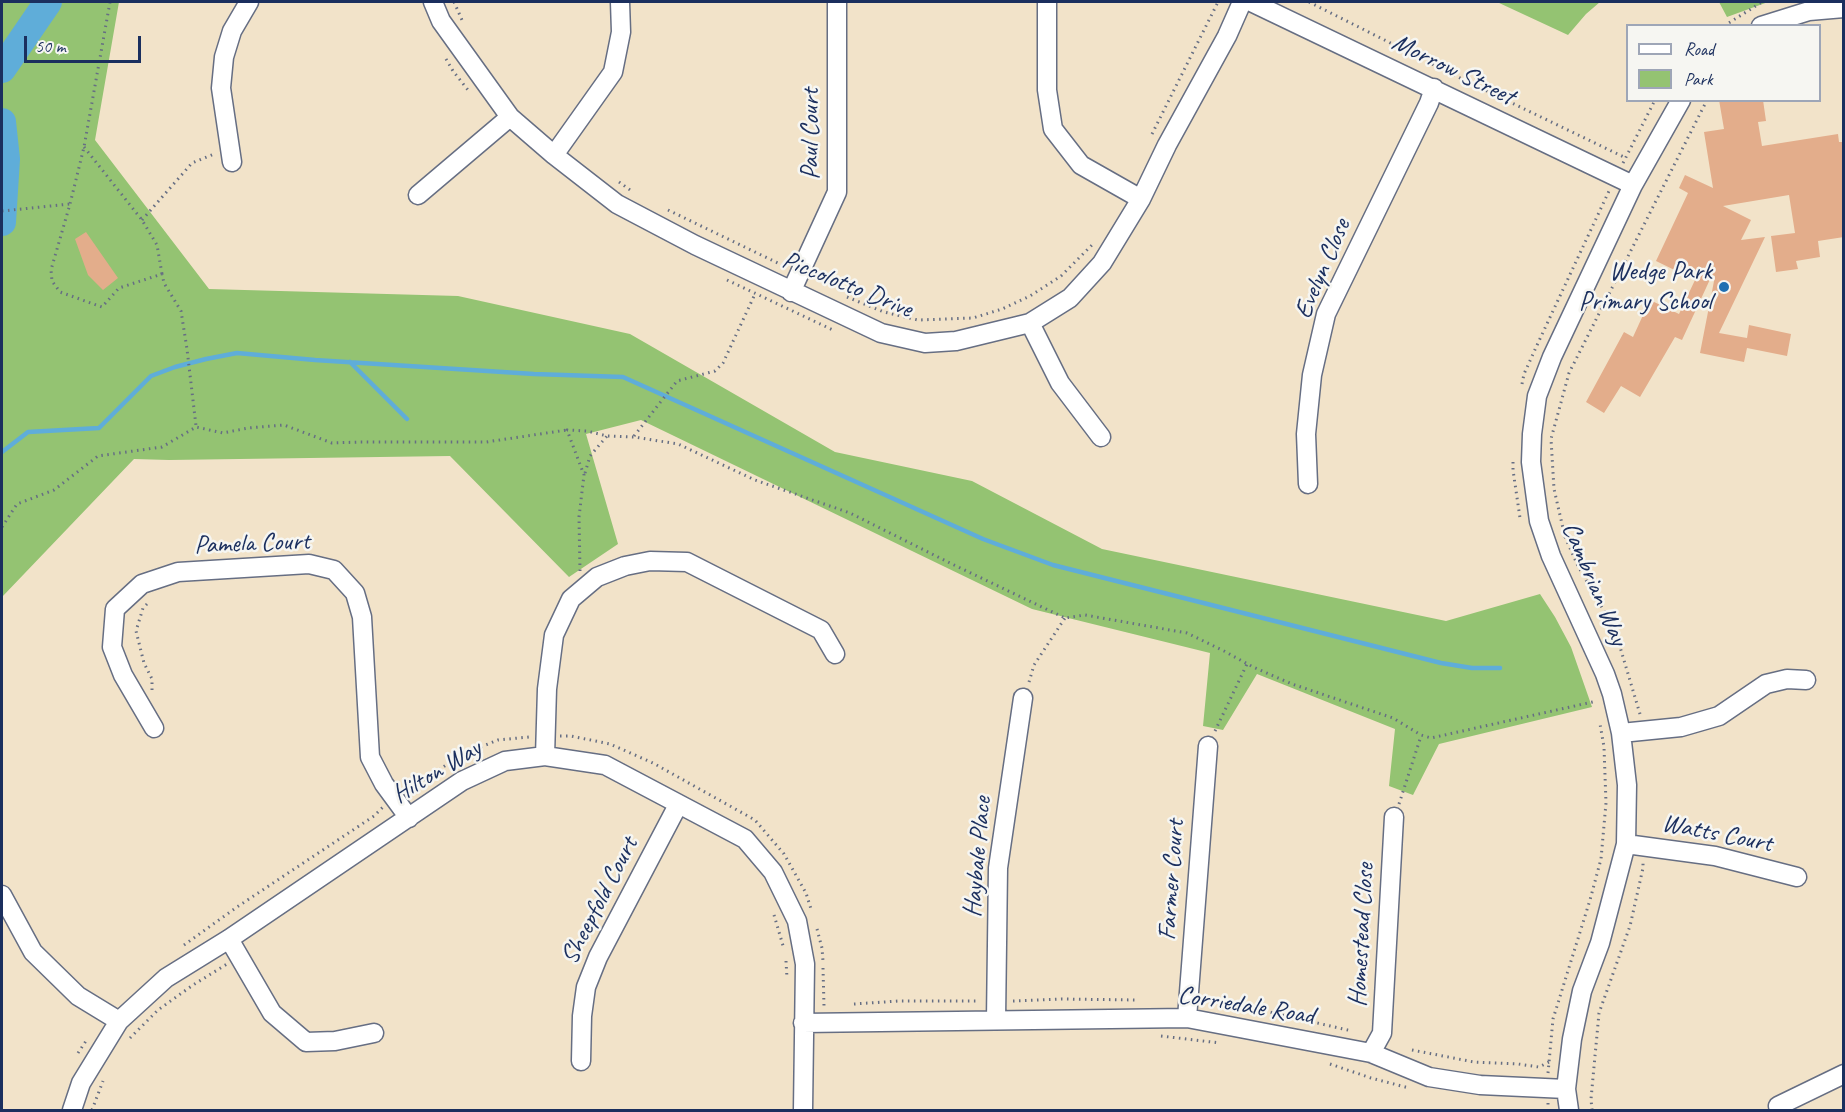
<!DOCTYPE html>
<html>
<head>
<meta charset="utf-8">
<style>
	body { margin:0 }
	#map { position:relative; width:1845px; height:1112px; overflow:hidden; background:#f2e3c9; font-family:Caveat,sans-serif }
	canvas { display:block }
	.frame { position:absolute; inset:0; border:3px solid #1b2f5e; pointer-events:none }
	.legend { position:absolute; left:1626px; top:24px; width:195px; height:78px; box-sizing:border-box; background:#f6f6f2; border:2px solid #9ea6b7; margin:0; padding:8px 10px; list-style:none; font-size:18px; color:#1b2f5e }
	.legend li { display:flex; align-items:center; gap:12px; height:30px }
	.legend b { width:30px; border:2px solid #9ea6b7 }
	.scale { position:absolute; left:24px; top:36px; width:117px; height:27px; box-sizing:border-box; border:3px solid #1b2f5e; border-top:0; padding-left:8px; font-size:18px; line-height:21px; white-space:nowrap; color:#1b2f5e; -webkit-text-stroke:4px #f6f6f2; paint-order:stroke }
</style>
</head>
<body>
<div id="map">
<canvas width="1845" height="1112"></canvas>
<div class="frame"></div>
<ul class="legend">
<li><b style="height:8px;background:#fff"></b>Road</li>
<li><b style="height:16px;background:#94c372"></b>Park</li>
</ul>
<div class="scale">50 m</div>
</div>
<script>
const ctx = document.querySelector('canvas').getContext('2d');
ctx.lineJoin = 'round';
function fillPath(path, color) {
  ctx.fillStyle = color;
  ctx.fill(path, 'evenodd');
}
function poly(rows) {
  const path = new Path2D();
  for (const r of rows) {
    path.moveTo(r[0], r[1]);
    for (let i = 2; i < r.length; i += 2) path.lineTo(r[i], r[i + 1]);
  }
  return path;
}
function stroke(path, color, width, dash) {
  ctx.strokeStyle = color;
  ctx.lineWidth = width;
  ctx.lineCap = dash ? 'butt' : 'round';
  ctx.setLineDash(dash || []);
  ctx.stroke(path);
}
function label(font, color, halo, rows, align = 'center') {
  ctx.font = font + ' Caveat,sans-serif';
  ctx.lineWidth = 5;
  ctx.setLineDash([]);
  ctx.textBaseline = 'middle';
  ctx.strokeStyle = halo;
  ctx.fillStyle = color;
  for (const [text, x, y, turn = 0] of rows) {
    ctx.save();
    ctx.translate(x, y);
    ctx.rotate((+turn || 0) * Math.PI / 180);
    ctx.textAlign = isNaN(turn) ? turn : align;
    if (halo) ctx.strokeText(text, 0, 0);
    ctx.fillText(text, 0, 0);
    ctx.restore();
  }
}
fillPath(poly([
	[2,2,119,2,95,140,209,289,458,296,630,334,835,452,972,481,1102,549,1446,621,1540,594,1555,617,1571,647,1592,707,1439,744,1413,795,1389,786,1395,729,1257,674,1223,730,1203,726,1210,653,1032,609,641,420,586,434,618,544,569,577,450,456,169,460,134,459,2,597],
	[1497,2,1600,2,1586,14,1568,35],
	[1719,2,1768,2,1727,17]
]), '#94c372');
stroke(poly([
	[350,362,407,419],
	[2,452,28,432,99,428,151,376,175,367,206,359,237,353,315,360,534,374,623,377,983,539,1053,565,1441,663,1472,668,1500,668]
]), '#5fadd9', 4.5);
stroke(poly([
	[2,69,48,2],
	[2,122,6,159,2,222]
]), '#5fadd9', 28);
fillPath(poly([
	[1719,100,1763,100,1766,121,1758,122,1762,146,1838,134,1839,142,1844,142,1844,237,1818,241,1820,257,1796,261,1798,269,1776,272,1771,236,1795,233,1789,195,1723,206,1751,220,1741,240,1765,237,1719,333,1747,338,1749,325,1791,334,1787,356,1747,348,1744,362,1700,353,1715,276,1712,275,1682,340,1675,337,1640,397,1621,386,1604,413,1586,402,1624,332,1633,337,1650,300,1679,314,1695,280,1656,261,1688,193,1679,188,1685,175,1713,188,1704,132,1724,129],
	[86,232,118,278,103,290,88,275,75,239]
]), '#e3ad8b');
const street = poly([
	[433,2,441,21,510,117,554,155,617,204,695,245,881,333,925,343,956,341,1030,323,1070,298,1102,263,1141,199,1167,145,1227,36,1242,2],
	[1047,2,1047,90,1053,129,1081,165,1141,199],
	[1251,2,1633,185],
	[1761,26,1809,11,1844,8],
	[554,155,613,72,621,32,620,2],
	[232,162,221,88,224,57,232,31,249,2],
	[418,195,510,117],
	[791,292,837,192,837,2],
	[1030,323,1060,383,1101,437],
	[1308,484,1306,434,1312,375,1326,314,1429,103,1434,88],
	[154,728,123,675,112,647,115,609,142,584,178,572,309,564,334,570,355,593,362,617,370,757,384,784,409,818],
	[1621,733,1681,727,1719,716,1766,684,1787,679,1806,680],
	[545,756,547,689,554,635,571,599,597,577,625,566,650,561,687,562,821,630,835,654],
	[1626,844,1715,856,1797,877],
	[2,895,33,952,78,996,119,1021],
	[229,939,272,1013,306,1042,335,1041,374,1033],
	[1187,1018,1208,746],
	[996,1020,998,868,1023,698],
	[803,1023,1187,1018,1371,1053,1429,1077,1480,1085,1566,1089],
	[1371,1053,1382,1033,1394,817],
	[581,1061,582,1016,586,987,598,957,678,805],
	[1778,1106,1844,1074],
	[72,1110,81,1083,119,1021,166,978,229,939,462,781,505,761,545,756,605,765,745,839,773,872,797,921,805,964,803,1110],
	[1569,1110,1566,1089,1572,1039,1582,991,1600,943,1626,844,1627,785,1621,733,1612,694,1605,674,1551,556,1539,521,1531,462,1532,434,1537,396,1552,357,1633,185,1681,100]
]);
stroke(street, '#666e83', 21);
stroke(poly([
	[110,2,84,147,70,204,51,270,52,281,60,292,102,307,119,288,162,274,164,283,181,311,187,349,196,426],
	[454,2,462,20],
	[1309,2,1458,77,1626,158],
	[1724,26,1762,2],
	[446,59,453,71,468,90],
	[1152,134,1218,2],
	[84,147,142,220,157,245,162,274],
	[1623,163,1655,100],
	[619,182,633,192],
	[668,210,784,266],
	[2,211,70,204],
	[142,220,192,163,214,154],
	[727,280,835,331],
	[847,297,884,312,918,320,973,318,1002,309,1030,296,1061,276,1092,245],
	[1522,384,1524,374,1538,343,1609,191],
	[634,436,677,381,715,371,723,363,755,294],
	[1513,462,1513,470,1520,518],
	[585,473,590,456,607,436],
	[2,527,17,504,54,490,98,456,162,447,196,427,223,433,248,428,284,425,332,443,360,442,486,442,567,430],
	[580,571,579,517,584,475,567,430,587,431,607,436,634,437,678,444,755,480,850,513,952,564,1065,618,1085,615,1187,633,1224,651,1253,667,1292,684,1393,718,1421,735,1431,738,1597,701],
	[147,604,143,608,136,631,144,663,152,679,152,691],
	[1029,682,1034,665,1065,618],
	[1640,714,1615,630,1578,566,1565,537,1554,489,1551,439,1569,373,1707,100],
	[1215,731,1247,664],
	[560,736,571,736,610,744,653,763,755,820,784,854,806,893,811,909],
	[409,790,461,755,498,740,529,737],
	[1399,804,1421,736],
	[774,915,784,949],
	[817,929,822,948,823,961],
	[184,945,237,907,374,816,383,807],
	[786,961,787,978],
	[823,968,824,1006],
	[1013,1001,1061,999,1138,1000],
	[854,1004,899,1001,979,1001],
	[1229,1007,1265,1011,1352,1031],
	[1161,1036,1220,1043],
	[130,1038,158,1010,193,985,227,964],
	[1412,1050,1474,1062,1518,1064,1539,1067,1549,1062],
	[78,1053,86,1041],
	[1330,1064,1371,1078,1409,1088],
	[1548,1073,1553,1019,1590,900,1601,859,1606,803,1604,747,1600,724],
	[1548,1103,1548,1110],
	[92,1110,103,1081],
	[1592,1110,1591,1099,1599,1013,1630,926,1643,868,1643,862]
]), '#666e83', 3, [1.5, 4.5]);
stroke(street, '#fff', 18);
for (const [x, y, r, color] of [
	[1724,287,6,"#1f6fb2"]
]) {
  const dot = new Path2D();
  dot.arc(x, y, r, 0, 2 * Math.PI);
  ctx.fillStyle = color;
  ctx.fill(dot);
  stroke(dot, '#f6f6f2', 2);
}
label('26px', '#1b2f5e', '#f6f6f2', [
	["Morrow Street",1453,70,26],
	["Paul Court",811,134,-90],
	["Evelyn Close",1323,269,-67],
	["Piccolotto Drive",847,285,22],
	["Pamela Court",252,544,-2],
	["Cambrian Way",1594,584,67],
	["Hilton Way",437,772,-31],
	["Watts Court",1717,834,11],
	["Haybale Place",978,857,-85],
	["Farmer Court",1172,880,-86],
	["Sheepfold Court",600,901,-63],
	["Homestead Close",1362,935,-87],
	["Corriedale Road",1246,1006,9]
]);
label('26px', '#1b2f5e', '#f6f6f2', [
	["Wedge Park",1712,272],
	["Primary School",1712,302]
], 'right');
</script>
</body>
</html>
